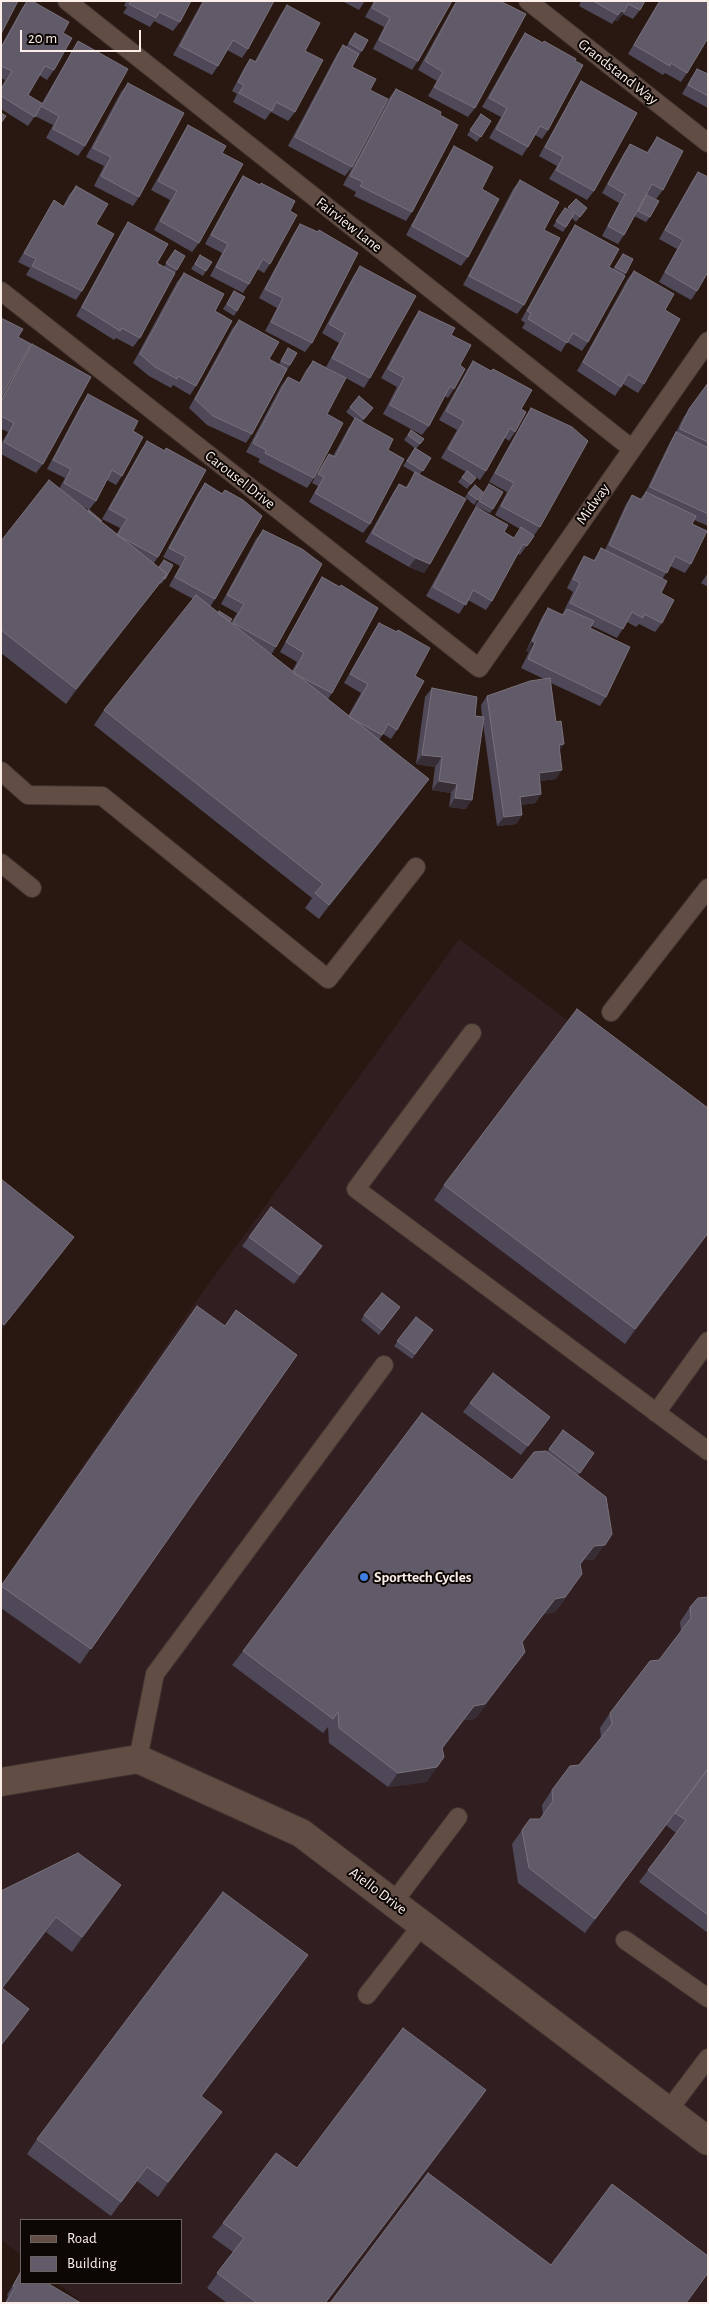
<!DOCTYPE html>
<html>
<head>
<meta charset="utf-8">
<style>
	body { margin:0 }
	#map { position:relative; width:709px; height:2304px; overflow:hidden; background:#291811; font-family:"Alegreya Sans",sans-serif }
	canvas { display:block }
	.frame { position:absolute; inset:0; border:2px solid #fcefea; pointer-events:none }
	.legend { position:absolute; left:20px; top:2219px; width:162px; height:65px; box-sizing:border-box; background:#0c0604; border:1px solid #6c6360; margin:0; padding:6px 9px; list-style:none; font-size:15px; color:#fcefea }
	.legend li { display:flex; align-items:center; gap:10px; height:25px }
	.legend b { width:25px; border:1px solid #6c6360 }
	.scale { position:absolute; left:20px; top:30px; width:121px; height:22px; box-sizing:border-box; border:2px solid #fcefea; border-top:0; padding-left:6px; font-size:15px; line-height:18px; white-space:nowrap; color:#fcefea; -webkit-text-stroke:4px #0c0604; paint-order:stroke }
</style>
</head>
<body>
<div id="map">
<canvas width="709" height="2304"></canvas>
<div class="frame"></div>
<ul class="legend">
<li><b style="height:6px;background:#624d45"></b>Road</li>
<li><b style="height:14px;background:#615a68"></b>Building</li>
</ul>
<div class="scale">20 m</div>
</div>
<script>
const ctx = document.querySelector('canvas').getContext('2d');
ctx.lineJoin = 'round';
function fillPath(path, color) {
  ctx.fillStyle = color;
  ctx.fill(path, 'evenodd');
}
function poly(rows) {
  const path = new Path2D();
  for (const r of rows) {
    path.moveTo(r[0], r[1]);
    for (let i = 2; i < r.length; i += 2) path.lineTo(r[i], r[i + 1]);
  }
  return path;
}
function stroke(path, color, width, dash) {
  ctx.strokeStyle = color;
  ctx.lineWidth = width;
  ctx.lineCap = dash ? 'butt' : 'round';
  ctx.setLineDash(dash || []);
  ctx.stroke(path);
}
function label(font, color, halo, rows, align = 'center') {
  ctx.font = font + ' "Alegreya Sans",sans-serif';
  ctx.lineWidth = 4;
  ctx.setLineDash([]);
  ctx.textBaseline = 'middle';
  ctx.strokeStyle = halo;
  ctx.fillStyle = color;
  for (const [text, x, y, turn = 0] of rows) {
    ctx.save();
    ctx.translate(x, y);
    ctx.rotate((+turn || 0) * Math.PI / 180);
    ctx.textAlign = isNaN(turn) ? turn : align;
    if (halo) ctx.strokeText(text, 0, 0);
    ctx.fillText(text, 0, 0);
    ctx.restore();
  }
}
fillPath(poly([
	[459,939,708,1125,708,2303,83,2303,57,2283,181,2283,181,2220,21,2220,21,2255,1,2240,1,1584,192,1307]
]), '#311e20');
const service = poly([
	[67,1,631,448],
	[528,1,708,143],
	[1,291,479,668,708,341],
	[1,771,28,795,102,796,328,979,416,867],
	[1,863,32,888],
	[611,1012,708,888],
	[472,1033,356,1189,708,1451],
	[656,1413,708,1341],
	[138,1759,155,1674,384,1365],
	[393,1903,458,1817],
	[625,1940,708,1998],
	[367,1995,422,1925],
	[668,2111,708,2058]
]);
const minor = poly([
	[1,1782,138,1759,301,1833,708,2141]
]);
stroke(service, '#403330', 20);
stroke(minor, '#403330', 30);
stroke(service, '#624d45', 18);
stroke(minor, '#624d45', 28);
fillPath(poly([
	[27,1,63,33,54,70,47,80,39,75,28,95,42,103,72,51,78,41,85,146,78,156,46,138,53,125,35,116,28,126,1,109,1,88,5,80,1,78,1,46,22,8],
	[126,1,191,1,180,22,173,31,154,21,150,27,123,13,127,7,124,6],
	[200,1,274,1,248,49,242,58,227,50,218,66,212,75,173,55,202,2],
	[342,1,365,1,359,10],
	[374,1,452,1,418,61,412,70,373,49,384,27,365,17],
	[456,1,500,1,475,108,468,117,428,96,437,81,418,70],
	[581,1,645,1,640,10,633,19,623,14,617,21,615,20,612,24,579,6],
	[659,1,708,1,687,73,681,82,665,73,663,75,628,54],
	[287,5,305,51,295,112,288,121,271,112,265,120,233,102,237,94,232,91,244,68,250,59,255,61,281,14],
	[355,33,362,51,358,56,352,67,370,90,352,167,345,176,288,146,337,54,343,45,346,47],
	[525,33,548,130,542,139,535,135,528,147,522,156,489,138,501,117,482,107,519,42],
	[697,69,706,74,708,72,708,108,682,94,691,78],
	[581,81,594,191,587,200,549,179,557,166,539,156,575,91],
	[128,83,139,197,133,206,94,186,104,166,86,157,121,92],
	[396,89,440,115,412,212,406,221,354,196,356,192,343,185,389,98],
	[481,114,491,121,477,142,467,135],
	[188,125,199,243,192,252,154,230,170,200,151,190,182,135],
	[657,137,663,190,656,199,646,194,636,213,647,195,650,217,646,222,634,216,624,235,618,244,602,236,619,203,602,193,624,153,630,144,647,152],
	[454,146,482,189,468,257,461,266,406,235,448,156],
	[698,172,697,291,691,300,659,282,677,249,659,239,692,181],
	[243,176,260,185,290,211,270,264,264,273,257,269,249,284,243,293,210,276,222,253,205,244,237,185],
	[520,180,544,230,524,305,517,314,463,285,513,189],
	[76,186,96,224,82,291,76,300,26,275,30,268,18,262,48,210,54,200,63,206,69,195],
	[568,207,587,208,576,222,572,218,563,232,553,226,565,208,567,209],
	[128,222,157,263,164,267,175,250,185,256,175,273,140,338,133,347,116,338,114,340,76,316,122,231],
	[300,224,317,232,319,230,312,343,305,352,265,331,277,308,259,298,294,233],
	[575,225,609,267,613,269,623,254,626,273,588,342,582,351,567,342,561,352,522,328,525,323,521,320,569,234],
	[200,255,206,271,203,276,191,269],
	[360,266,370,378,364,388,326,367,339,343,322,333,354,275],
	[634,271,644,384,638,393,623,384,615,396,577,371,627,280],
	[184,273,215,311,196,386,190,395,173,385,171,388,149,376,133,363,177,282],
	[234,291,237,311,234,316,223,309],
	[419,311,451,335,460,365,454,389,448,398,445,396,429,426,422,435,383,414,397,387,381,378,413,320],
	[239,320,269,359,279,364,288,348,290,365,287,370,252,434,246,443,207,425,189,408,232,329],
	[32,344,43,464,36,473,1,454,1,444,8,432,1,429,1,398,26,354],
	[313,361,327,414,314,478,307,488,258,462,260,459,246,452,281,386,288,377,299,383,306,370],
	[473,361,491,371,493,369,521,409,515,432,509,441,505,438,486,471,480,480,474,476,476,478,467,489,458,482,466,472,441,458,457,430,439,420,467,370],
	[708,383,708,526,694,520,692,524,691,564,685,573,670,566,663,578,661,593,662,623,655,632,639,624,636,627,627,622,617,638,592,626,590,628,606,697,600,706,551,683,559,751,556,779,540,781,541,794,535,803,521,805,522,815,516,824,497,826,483,723,466,809,449,807,451,793,432,790,435,767,416,764,425,697,432,688,475,716,482,717,481,705,487,696,544,679,521,668,529,652,526,651,542,617,548,608,562,615,573,592,567,588,578,566,584,556,593,561,601,548,605,550,626,504,632,495,640,499,645,493,670,442,676,432,683,418],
	[88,394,133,431,122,476,116,485,107,480,96,501,89,510,80,505,117,534,120,528,102,519,141,450,147,441,164,451,166,448,158,557,154,563,165,579,161,584,160,583,66,704,1,653,1,541,59,489,65,478,47,469,82,403],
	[350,407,373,408,362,422,388,450,370,524,363,533,309,502,318,486,312,483,323,463,329,454,333,456,349,427,355,419,346,412],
	[531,408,540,527,520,555,518,554,492,601,486,610,468,600,459,614,426,596,470,516,476,507,504,532,514,538,520,529,495,515,507,492,489,482,525,417],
	[411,430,424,439,416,449,404,440],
	[415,448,431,458,420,474,430,564,424,573,409,567,365,542,393,493,399,484,406,487,415,473,403,466],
	[205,483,222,493,225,490,215,599,210,607,231,623,237,613,221,604,256,539,263,530,276,647,271,655,292,671,297,662,280,652,316,587,322,577,332,693,328,699,348,716,361,693,344,683,373,632,379,623,396,632,398,630,415,676,397,730,391,739,383,734,379,740,418,794,319,919,305,908,312,898,94,725,104,710,193,599,169,586,180,566,163,557,198,493],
	[489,484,493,509,490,513,475,506],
	[483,492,474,505,465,497,468,493],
	[708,573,708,587,701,583],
	[444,1185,708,1234,625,1344,434,1200],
	[271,1207,322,1246,294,1284,242,1246],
	[400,1307,379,1335,361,1320,364,1315],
	[236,1310,297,1355,80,1664,1,1608,1,1586,225,1326],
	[416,1317,433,1330,412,1359,394,1346],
	[470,1403,550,1417,521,1455,463,1412],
	[563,1430,594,1453,578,1475,594,1560,584,1560,580,1565,572,1589,555,1612,544,1614,522,1643,525,1652,475,1719,464,1720,442,1749,427,1782,388,1787,329,1743,328,1727,323,1733,232,1665,243,1651,512,1480,547,1452],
	[708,1597,708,1933,639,1882,676,1833,666,1825,585,1933,518,1883,512,1844,522,1830,540,1819,543,1815,542,1805,552,1790,579,1765,601,1738,600,1728,610,1713,659,1660,681,1632,680,1622,690,1607],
	[1,1891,111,1900,72,1952,46,1932,2,1989,19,2023,1,2046],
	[308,1955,202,2096,211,2126,158,2197,137,2181,111,2216,27,2154,37,2139],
	[486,2090,326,2303,227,2303,207,2288,233,2252,212,2237,223,2223,297,2168],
	[21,2271,81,2303,5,2303,8,2296,7,2295]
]), '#4e4858');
fillPath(poly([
	[621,11,624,12,617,21,615,20],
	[416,558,430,564,424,573,409,567],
	[167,574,156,588,66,704,76,689],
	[532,641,535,643,529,652,526,651],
	[564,744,558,753,559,745],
	[422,755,442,757,435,767,416,764],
	[562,770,556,779,532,782,539,773],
	[429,779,418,794,319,919,329,905],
	[439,781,457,784,451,793,432,790],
	[541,794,535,803,514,806,520,797],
	[455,798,472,800,466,809,449,807],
	[522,815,516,824,497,826,504,817],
	[708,1233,708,1234,625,1344,635,1329],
	[74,1237,63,1252,1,1330,1,1328,4,1325],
	[612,1534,594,1560,584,1560,570,1578,594,1546],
	[582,1574,555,1612,544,1614,511,1657,555,1599],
	[525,1652,475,1719,464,1720,432,1762,474,1706],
	[437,1767,427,1782,388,1787,398,1773],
	[708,1769,585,1933,595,1919],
	[121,1885,111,1900,72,1952,82,1937],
	[56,1917,46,1932,1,1990,1,1989],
	[308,1955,297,1970,191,2111,201,2096],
	[29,2009,19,2023,1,2046,1,2045],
	[486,2090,476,2105,326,2303,325,2303],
	[222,2112,211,2126,158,2197,168,2182],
	[147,2167,137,2181,111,2216,121,2202]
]), '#372d35');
const building = poly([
	[1,1,18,1,1,34,1,1],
	[27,1,32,1,69,22,63,33,72,38,54,70,45,66,28,95,43,104,78,41,128,69,85,146,53,129,59,116,41,106,35,117,1,96,1,90,12,71,1,66,1,48,27,1],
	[131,1,191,1,180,22,159,12,156,18,129,4,131,1],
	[204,1,274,1,248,49,233,40,218,66,180,46,204,1],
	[375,1,452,1,418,61,379,40,390,18,372,8,375,1],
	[457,1,500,1,526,14,475,108,434,87,443,72,425,61,457,1],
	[593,1,645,1,640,10,628,4,624,12,621,11,618,15,593,1],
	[660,1,708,1,708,38,687,73,671,63,670,66,634,45,660,1],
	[287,5,320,23,305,51,323,60,295,112,276,102,272,111,239,93,244,85,238,82,250,59,256,62,287,5],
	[355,33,368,40,362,51,349,43,355,33],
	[525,33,543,43,544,41,576,59,575,61,583,65,548,130,540,126,528,147,496,129,507,108,489,98,525,33],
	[343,45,359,54,352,67,376,79,370,90,388,99,352,167,295,137,343,45],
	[697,69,708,74,708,96,688,85,697,69],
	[581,81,637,113,594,191,556,170,563,157,545,147,581,81],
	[128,83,184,113,139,197,101,176,111,157,93,148,128,83],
	[396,89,441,112,440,115,458,125,412,212,360,186,363,182,350,176,396,89],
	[1,113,6,116,1,123,1,113],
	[481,114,491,121,481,137,470,130,481,114],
	[188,125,226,146,222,153,243,164,199,243,160,221,177,191,158,181,188,125],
	[657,137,683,151,663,190,652,184,624,235,608,226,625,194,608,184,630,144,648,153,657,137],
	[454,146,493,167,482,189,499,199,468,257,412,226,454,146],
	[698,172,708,177,708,272,697,291,665,272,683,240,665,230,698,172],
	[243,176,260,185,261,183,295,201,290,211,297,215,270,264,263,259,249,284,216,267,228,244,211,235,243,176],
	[520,180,559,202,544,230,560,238,524,305,469,276,520,180],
	[76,186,108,204,96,224,114,234,82,291,32,266,36,259,24,253,54,200,64,207,76,186],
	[647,195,659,201,650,217,638,211,647,195],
	[576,199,587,208,580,217,568,207,576,199],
	[565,208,574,214,566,227,556,221,565,208],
	[128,222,168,244,157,263,175,273,140,338,122,328,120,331,82,307,128,222],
	[300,224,318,232,319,230,358,253,312,343,271,322,283,298,265,289,300,224],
	[575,225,619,249,609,267,625,276,588,342,573,333,567,343,528,319,531,313,527,311,575,225],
	[175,250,185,256,177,270,166,263,175,250],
	[623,254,633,259,626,273,615,267,623,254],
	[200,255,212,262,206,271,195,264,200,255],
	[360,266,416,296,370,378,332,358,345,333,329,324,360,266],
	[634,271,674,294,665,310,680,319,644,384,628,374,621,387,583,362,634,271],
	[184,273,224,294,215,311,232,321,196,386,178,376,177,379,155,367,140,354,184,273],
	[234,291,245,297,237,311,227,304,234,291],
	[419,311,455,328,451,335,471,345,460,365,465,369,454,389,450,386,429,426,390,405,404,378,388,369,419,311],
	[1,318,23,329,18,337,31,344,1,397,1,318],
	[239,320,279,342,269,359,287,369,252,434,213,416,195,399,239,320],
	[32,344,91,377,43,464,4,442,14,423,1,416,1,401,32,344],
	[288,348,297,353,290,365,281,361,288,348],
	[313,361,346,378,327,414,343,423,314,478,265,453,266,450,253,443,288,377,300,383,313,361],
	[473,361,491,371,493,369,532,390,521,409,526,412,515,432,510,428,486,471,448,449,464,421,446,411,473,361],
	[708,383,708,442,680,429,689,409,708,383],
	[88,394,138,421,133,431,143,437,122,476,112,470,96,501,64,483,71,469,53,460,88,394],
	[359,396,373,408,364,419,350,407,359,396],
	[531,408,572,427,588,441,540,527,501,506,514,483,495,473,531,408],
	[355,418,393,439,388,450,404,459,370,524,315,493,324,477,318,474,329,454,335,457,355,418],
	[411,430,424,439,420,444,408,435,411,430],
	[676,432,708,448,708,514,650,487,676,432],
	[147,441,165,451,166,448,206,470,158,557,117,535,127,519,109,509,147,441],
	[415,448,431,458,423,471,407,461,415,448],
	[467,471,476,478,471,484,462,477,467,471],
	[415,472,466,499,430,564,416,558,372,533,399,484,407,488,415,472],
	[49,480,167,574,76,689,1,630,1,541,49,480],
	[205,483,222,494,225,490,243,500,262,516,215,599,175,577,186,557,169,548,205,483],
	[489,484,503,492,493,509,479,501,489,484],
	[475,485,483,492,478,500,468,493,475,485],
	[646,492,696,516,692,524,707,531,691,564,675,556,667,573,609,545,632,495,642,500,646,492],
	[476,507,508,525,504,532,514,538,521,527,534,536,527,546,523,544,492,601,473,590,466,605,433,587,476,507],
	[89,510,102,521,101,522,88,511,89,510],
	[263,530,302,549,322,564,276,647,233,623,244,604,227,595,263,530],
	[601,548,667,581,661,593,674,600,662,623,644,614,643,618,632,612,623,629,570,603,580,583,573,579,584,556,595,561,601,548],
	[164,560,173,565,165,579,163,578,167,574,159,567,164,560],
	[322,577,340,587,341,585,378,608,332,693,293,673,304,653,286,642,322,577],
	[196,595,429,779,329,905,315,893,323,884,104,710,196,595],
	[548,608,563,615,567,609,594,621,590,628,630,647,606,697,528,659,535,643,532,641,548,608],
	[219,611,232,619,230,622,218,613,219,611],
	[379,623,397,632,398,630,430,648,415,676,424,681,397,730,388,724,382,735,349,717,368,684,350,674,379,623],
	[550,678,556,722,561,721,564,744,559,745,562,770,539,773,541,794,520,797,522,815,504,817,487,696,530,681,550,678],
	[432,688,477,697,475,716,484,717,472,800,455,798,457,784,439,781,442,757,422,755,432,688],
	[577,1009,708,1108,708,1233,635,1329,444,1185,577,1009],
	[1,1179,74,1237,4,1325,1,1323,1,1179],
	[271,1207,322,1246,300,1275,249,1237,271,1207],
	[382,1293,400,1307,382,1330,364,1315,382,1293],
	[197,1306,225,1326,236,1310,297,1355,91,1649,1,1586,197,1306],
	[416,1317,433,1330,415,1354,397,1341,416,1317],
	[493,1373,550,1417,528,1446,470,1403,493,1373],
	[422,1413,512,1480,534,1452,546,1451,606,1497,612,1534,605,1545,594,1546,580,1564,582,1574,565,1597,555,1599,522,1642,525,1652,485,1704,474,1706,442,1748,444,1757,437,1767,398,1773,339,1728,338,1712,333,1719,243,1651,422,1413],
	[563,1430,594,1453,580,1473,549,1449,563,1430],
	[708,1597,708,1769,595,1919,529,1868,522,1830,530,1819,540,1819,553,1801,552,1790,570,1766,579,1765,612,1724,610,1713,650,1661,659,1660,691,1618,690,1607,698,1598,708,1597],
	[708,1769,708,1915,648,1870,686,1820,675,1813,708,1769],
	[78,1853,121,1885,82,1937,56,1917,2,1988,29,2009,1,2045,1,1891,78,1853],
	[223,1892,308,1955,201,2096,222,2112,168,2182,147,2167,121,2202,37,2139,223,1892],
	[403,2028,486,2090,325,2303,257,2303,217,2273,244,2238,223,2223,276,2153,297,2168,403,2028],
	[428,2173,551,2265,612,2184,708,2256,708,2273,686,2303,330,2303,428,2173],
	[21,2271,21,2283,47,2283,81,2303,6,2303,15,2287,13,2286,21,2271]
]);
fillPath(building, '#615a68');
stroke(building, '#79717c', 1);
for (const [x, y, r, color] of [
	[364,1577,5,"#3f7fe0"]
]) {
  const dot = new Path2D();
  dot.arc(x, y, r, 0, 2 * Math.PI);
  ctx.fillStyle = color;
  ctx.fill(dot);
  stroke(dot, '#0c0604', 2);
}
label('15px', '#fcefea', '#0c0604', [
	["Grandstand Way",618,72,38],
	["Fairview Lane",349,225,38],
	["Carousel Drive",240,480,38],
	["Midway",593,504,-55],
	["Aiello Drive",378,1891,37]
]);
label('bold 15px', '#fcefea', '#0c0604', [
	["Sporttech Cycles",374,1577]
], 'left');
</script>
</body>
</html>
